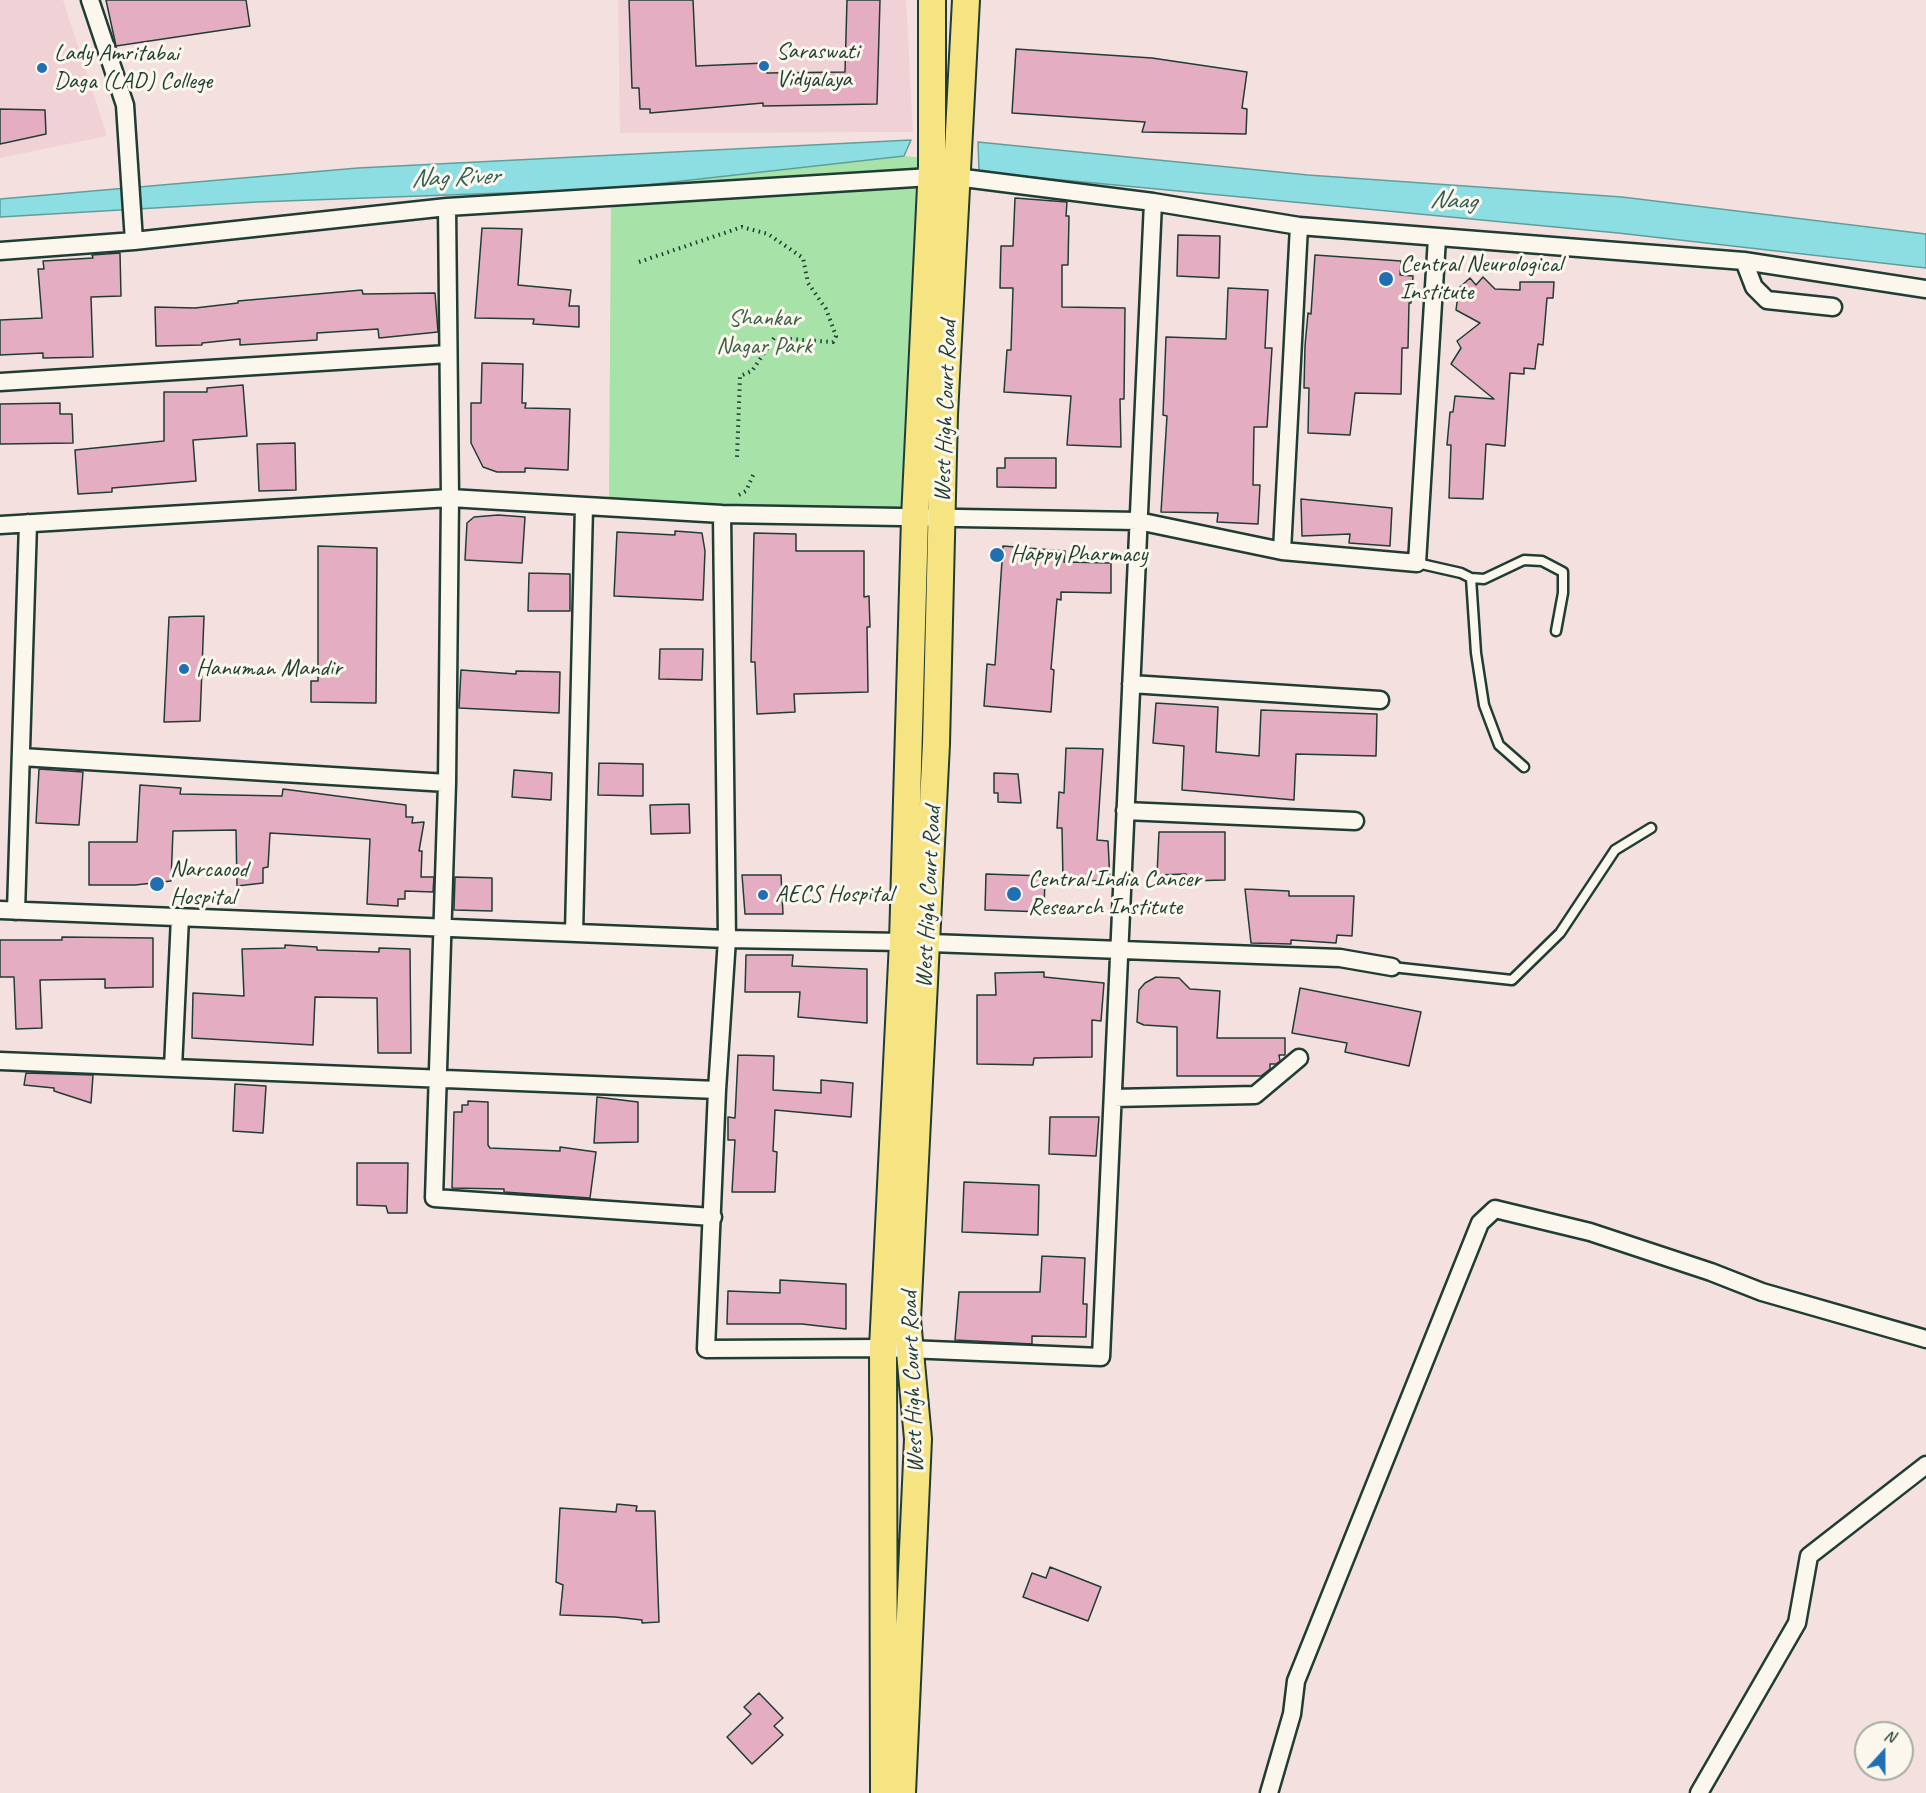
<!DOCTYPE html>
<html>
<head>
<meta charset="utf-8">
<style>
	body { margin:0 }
	#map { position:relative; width:1926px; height:1793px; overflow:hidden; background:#f4e1df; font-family:Caveat,sans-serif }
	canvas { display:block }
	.north { position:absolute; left:1854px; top:1721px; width:60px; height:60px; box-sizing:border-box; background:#fbf7ec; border:2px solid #a3ada2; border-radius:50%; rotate:21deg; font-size:16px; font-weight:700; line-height:24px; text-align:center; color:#1f3d34 }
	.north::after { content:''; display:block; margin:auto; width:21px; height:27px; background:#1f6fb2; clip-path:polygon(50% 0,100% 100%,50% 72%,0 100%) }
</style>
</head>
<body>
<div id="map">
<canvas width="1926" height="1793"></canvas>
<div class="north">N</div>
</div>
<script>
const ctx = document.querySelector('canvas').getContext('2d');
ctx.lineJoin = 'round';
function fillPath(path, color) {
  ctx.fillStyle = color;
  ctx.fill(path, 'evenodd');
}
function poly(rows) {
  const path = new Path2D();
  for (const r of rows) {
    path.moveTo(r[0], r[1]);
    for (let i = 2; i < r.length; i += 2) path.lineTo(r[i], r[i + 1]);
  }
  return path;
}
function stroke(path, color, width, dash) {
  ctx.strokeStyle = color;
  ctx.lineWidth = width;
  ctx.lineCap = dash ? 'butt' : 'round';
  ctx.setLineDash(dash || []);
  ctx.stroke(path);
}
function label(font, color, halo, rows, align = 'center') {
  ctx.font = font + ' Caveat,sans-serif';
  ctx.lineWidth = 6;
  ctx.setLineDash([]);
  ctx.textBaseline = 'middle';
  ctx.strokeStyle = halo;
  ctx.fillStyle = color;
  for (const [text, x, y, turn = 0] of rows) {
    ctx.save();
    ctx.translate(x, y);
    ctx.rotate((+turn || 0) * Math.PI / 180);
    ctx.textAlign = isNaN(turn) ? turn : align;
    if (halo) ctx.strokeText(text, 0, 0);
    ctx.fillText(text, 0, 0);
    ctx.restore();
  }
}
fillPath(poly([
	[0,0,63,0,107,136,0,158],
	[618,0,906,0,913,132,620,133]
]), '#efd1d6');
fillPath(poly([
	[904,156,925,158,910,514,717,508,609,498,611,189]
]), '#a7e2a8');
const water = poly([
	[911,140,904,156,611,189,257,202,0,217,0,199,358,168,911,140],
	[978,142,1308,175,1622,197,1926,234,1926,268,1618,233,979,172,978,142]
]);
fillPath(water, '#8cdee2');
stroke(water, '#609e9c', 1.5);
const building = poly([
	[106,0,246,0,250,26,116,46,106,0],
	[629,0,693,0,696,66,765,63,767,73,845,72,847,0,880,0,877,104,763,106,763,103,650,113,650,109,640,109,639,88,632,88,629,0],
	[1016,49,1152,58,1247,72,1242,108,1247,109,1246,134,1142,132,1145,122,1012,113,1016,49],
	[0,109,45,110,46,134,0,144,0,109],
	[1015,198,1067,202,1066,216,1069,216,1068,265,1062,265,1062,307,1125,308,1124,399,1120,399,1121,447,1067,445,1071,396,1004,392,1007,350,1011,350,1013,288,1000,288,1001,246,1013,246,1015,198],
	[482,228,522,229,518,285,571,290,569,306,579,306,579,327,533,324,534,319,475,318,482,228],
	[1178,235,1220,236,1219,278,1177,276,1178,235],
	[120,253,121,296,91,297,93,357,43,358,43,353,0,355,0,320,42,318,38,269,44,269,43,261,93,258,92,255,120,253],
	[1315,255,1401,261,1400,275,1413,276,1411,303,1409,303,1408,348,1402,348,1401,394,1355,393,1350,435,1308,433,1309,388,1304,388,1305,346,1308,313,1311,314,1315,255],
	[1483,277,1495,289,1520,290,1520,282,1554,282,1553,298,1547,298,1543,345,1538,344,1535,369,1524,368,1524,374,1510,373,1505,446,1486,444,1483,499,1449,498,1451,445,1447,445,1450,412,1453,412,1455,396,1494,399,1451,364,1461,348,1457,341,1480,323,1456,310,1459,288,1470,278,1476,285,1483,277],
	[1228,288,1268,290,1265,348,1272,348,1267,427,1254,427,1253,485,1260,485,1258,524,1217,522,1218,513,1161,512,1167,416,1163,415,1166,337,1226,339,1228,288],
	[362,290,363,294,435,293,438,332,379,338,378,329,317,333,317,340,240,345,240,339,202,343,202,345,156,346,155,307,195,308,238,303,238,301,362,290],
	[482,363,523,364,522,403,526,403,525,408,570,409,568,470,525,468,525,472,497,472,483,467,471,443,471,403,481,403,482,363],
	[243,385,247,436,193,440,196,481,112,488,112,492,78,494,75,450,164,441,164,392,207,392,207,388,243,385],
	[60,403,60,414,72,414,73,443,0,444,0,404,60,403],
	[295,443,296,490,259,491,257,444,295,443],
	[1005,458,1056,458,1056,488,997,487,997,468,1005,468,1005,458],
	[1301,499,1392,508,1390,546,1349,543,1350,534,1302,536,1301,499],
	[498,515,525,517,522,563,465,560,467,523,474,517,498,515],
	[675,531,702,533,705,551,703,600,614,596,617,532,675,535,675,531],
	[754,533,796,534,796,551,864,551,864,597,869,596,870,627,867,627,868,692,794,694,795,712,757,714,755,662,751,662,754,533],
	[318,546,377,548,376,703,311,702,311,681,318,681,318,546],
	[1003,546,1065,551,1064,562,1111,563,1111,593,1061,592,1061,600,1057,599,1051,669,1054,670,1051,712,984,706,987,664,995,665,1003,546],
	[529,573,570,574,570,611,528,611,529,573],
	[204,616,200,721,164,722,169,617,204,616],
	[660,649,703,649,702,680,659,679,660,649],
	[461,670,516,674,516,671,560,672,559,713,459,708,461,670],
	[1156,703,1218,707,1216,752,1259,756,1261,710,1377,714,1376,756,1296,754,1294,800,1182,790,1184,746,1153,743,1156,703],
	[1066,748,1103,749,1097,840,1108,841,1110,881,1063,880,1062,828,1057,828,1059,792,1064,793,1066,748],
	[599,763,643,764,643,796,598,795,599,763],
	[39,769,83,772,79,825,36,823,39,769],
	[514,770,552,773,551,800,512,797,514,770],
	[994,773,1018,774,1021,803,998,802,998,793,994,793,994,773],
	[140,785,181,788,180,794,282,796,283,789,406,805,406,817,413,817,412,823,424,822,419,851,422,851,421,877,434,877,433,892,405,891,405,899,398,899,398,906,367,904,370,839,270,833,268,867,263,868,263,883,237,886,236,830,173,831,171,881,135,885,89,885,89,842,137,842,140,785],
	[689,804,690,833,651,834,650,805,689,804],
	[1159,832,1225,832,1225,880,1187,881,1186,874,1157,875,1159,832],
	[986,874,1045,876,1044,912,985,910,986,874],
	[742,875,781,875,783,914,745,914,742,875],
	[455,877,492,878,492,911,454,910,455,877],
	[1245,889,1289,891,1289,896,1354,896,1352,936,1337,935,1336,943,1291,940,1291,944,1251,943,1245,889],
	[62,937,153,938,153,987,105,988,105,979,40,980,42,1028,16,1029,14,977,0,977,0,940,62,940,62,937],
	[285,945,317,947,317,950,379,952,379,948,410,949,411,1053,378,1053,377,998,315,997,313,1045,192,1038,193,993,244,996,242,949,285,948,285,945],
	[746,955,793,955,792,966,867,969,867,1023,798,1017,800,992,745,992,746,955],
	[1044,972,1044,977,1104,983,1101,1021,1092,1020,1092,1057,1034,1058,1033,1065,977,1064,977,995,996,995,995,973,1044,972],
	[1156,977,1179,978,1190,989,1220,991,1217,1038,1285,1038,1285,1055,1279,1055,1280,1061,1276,1064,1270,1064,1270,1069,1261,1076,1177,1076,1177,1027,1144,1025,1137,1022,1139,990,1145,983,1156,977],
	[1300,988,1421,1012,1409,1066,1345,1052,1347,1043,1292,1033,1300,988],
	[738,1055,774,1056,773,1090,821,1093,821,1080,853,1083,851,1117,775,1110,773,1151,777,1152,775,1192,732,1192,735,1140,728,1140,728,1117,735,1118,738,1055],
	[26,1073,93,1075,91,1103,54,1091,54,1088,24,1085,26,1073],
	[235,1084,266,1086,263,1133,233,1131,235,1084],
	[597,1097,638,1102,638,1142,594,1143,597,1097],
	[468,1101,488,1102,488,1145,490,1148,560,1151,560,1147,596,1152,590,1198,504,1192,504,1189,452,1188,454,1112,462,1112,462,1105,468,1105,468,1101],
	[1050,1117,1099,1117,1096,1156,1049,1154,1050,1117],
	[357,1163,408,1163,407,1213,388,1213,386,1206,357,1205,357,1163],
	[964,1182,1039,1185,1038,1235,962,1232,964,1182],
	[1042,1256,1085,1258,1083,1304,1087,1304,1086,1337,1032,1336,1032,1344,955,1340,959,1292,1040,1292,1042,1256],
	[780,1280,846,1284,846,1329,802,1324,727,1324,728,1291,780,1293,780,1280],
	[617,1504,637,1506,636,1511,655,1511,659,1622,642,1623,642,1620,615,1617,560,1615,563,1585,556,1582,560,1508,616,1512,617,1504],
	[1050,1567,1101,1587,1088,1621,1023,1597,1032,1573,1046,1578,1050,1567],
	[759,1693,783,1718,774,1726,783,1735,752,1764,727,1737,751,1714,744,1707,759,1693]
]);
fillPath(building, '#e4adc2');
stroke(building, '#1f3d34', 1.5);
const service = poly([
	[1417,563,1461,573,1471,578,1484,579,1524,560,1542,561,1563,572,1563,593,1556,631],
	[1471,578,1476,653,1484,705,1499,745,1524,767],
	[1392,967,1512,980,1560,933,1615,850,1651,828]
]);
const minor = poly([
	[90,0,125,105,134,241],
	[956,177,1153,202,1299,226,1744,261,1926,289],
	[447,207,450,498,447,783,434,1198,713,1217],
	[0,251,134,241,447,207,931,177],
	[1744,261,1754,287,1767,300,1833,307],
	[0,382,448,354],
	[722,514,727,939,717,1090,706,1349,883,1348,1101,1357,1153,202],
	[0,525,450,498,722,514,1138,521,1282,551,1417,563,1437,238],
	[1282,551,1299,226],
	[1131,684,1380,700],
	[21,757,447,783],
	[1125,811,1355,821],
	[0,910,727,939,903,942,1340,958,1392,967],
	[16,911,28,523],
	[574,933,584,506],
	[0,1061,717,1090],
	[173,1068,180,917],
	[1113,1098,1255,1095,1299,1058],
	[1269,1793,1292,1714,1296,1681,1480,1223,1495,1209,1590,1232,1711,1272,1762,1292,1926,1339],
	[1699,1793,1797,1623,1809,1556,1926,1465]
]);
const primary = poly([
	[884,1793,883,1348,903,942,915,518,932,166,932,0],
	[902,1793,918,1439,907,1319,936,744,944,414,966,0]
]);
stroke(service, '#1f3d34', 13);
stroke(minor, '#1f3d34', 21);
stroke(primary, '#1f3d34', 30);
stroke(poly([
	[639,262,742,227,768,234,803,258,808,283,826,309,836,336,833,342,774,338,752,371,740,376,737,457],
	[739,495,746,491,755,471]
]), '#1f3d34', 4, [1.5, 4.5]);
stroke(service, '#fbf7ec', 8);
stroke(minor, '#fbf7ec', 16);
stroke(primary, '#f6e381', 26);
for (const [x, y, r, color] of [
	[764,66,6,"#1f6fb2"],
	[42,68,6,"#1f6fb2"],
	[1386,279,8,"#1f6fb2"],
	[997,555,8,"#1f6fb2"],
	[184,669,6,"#1f6fb2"],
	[157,884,8,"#1f6fb2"],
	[1014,894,8,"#1f6fb2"],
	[763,895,6,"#1f6fb2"]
]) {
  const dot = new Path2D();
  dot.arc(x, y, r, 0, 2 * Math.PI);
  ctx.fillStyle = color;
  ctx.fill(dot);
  stroke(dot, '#fbf7ec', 2);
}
label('24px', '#1f3d34', '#fbf7ec', [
	["Saraswati",776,52],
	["Vidyalaya",776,80],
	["Lady Amritabai",54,54],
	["Daga (LAD) College",54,82],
	["Central Neurological",1400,265],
	["Institute",1400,293],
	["Happy Pharmacy",1010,555],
	["Hanuman Mandir",196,669],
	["Narcaood",170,870],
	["Hospital",170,898],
	["Central India Cancer",1028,880],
	["Research Institute",1028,908],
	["AECS Hospital",775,895]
], 'left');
label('24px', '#3a5e4b', '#fbf7ec', [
	["Shankar",764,319],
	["Nagar Park",764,347]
]);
label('24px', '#1f3d34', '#fbf7ec', [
	["West High Court Road",946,411,-88],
	["West High Court Road",929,897,-87],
	["West High Court Road",913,1382,-92]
]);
label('italic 26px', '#355d57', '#fbf7ec', [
	["Nag River",455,178,-2],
	["Naag",1453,201,3]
]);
</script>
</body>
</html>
